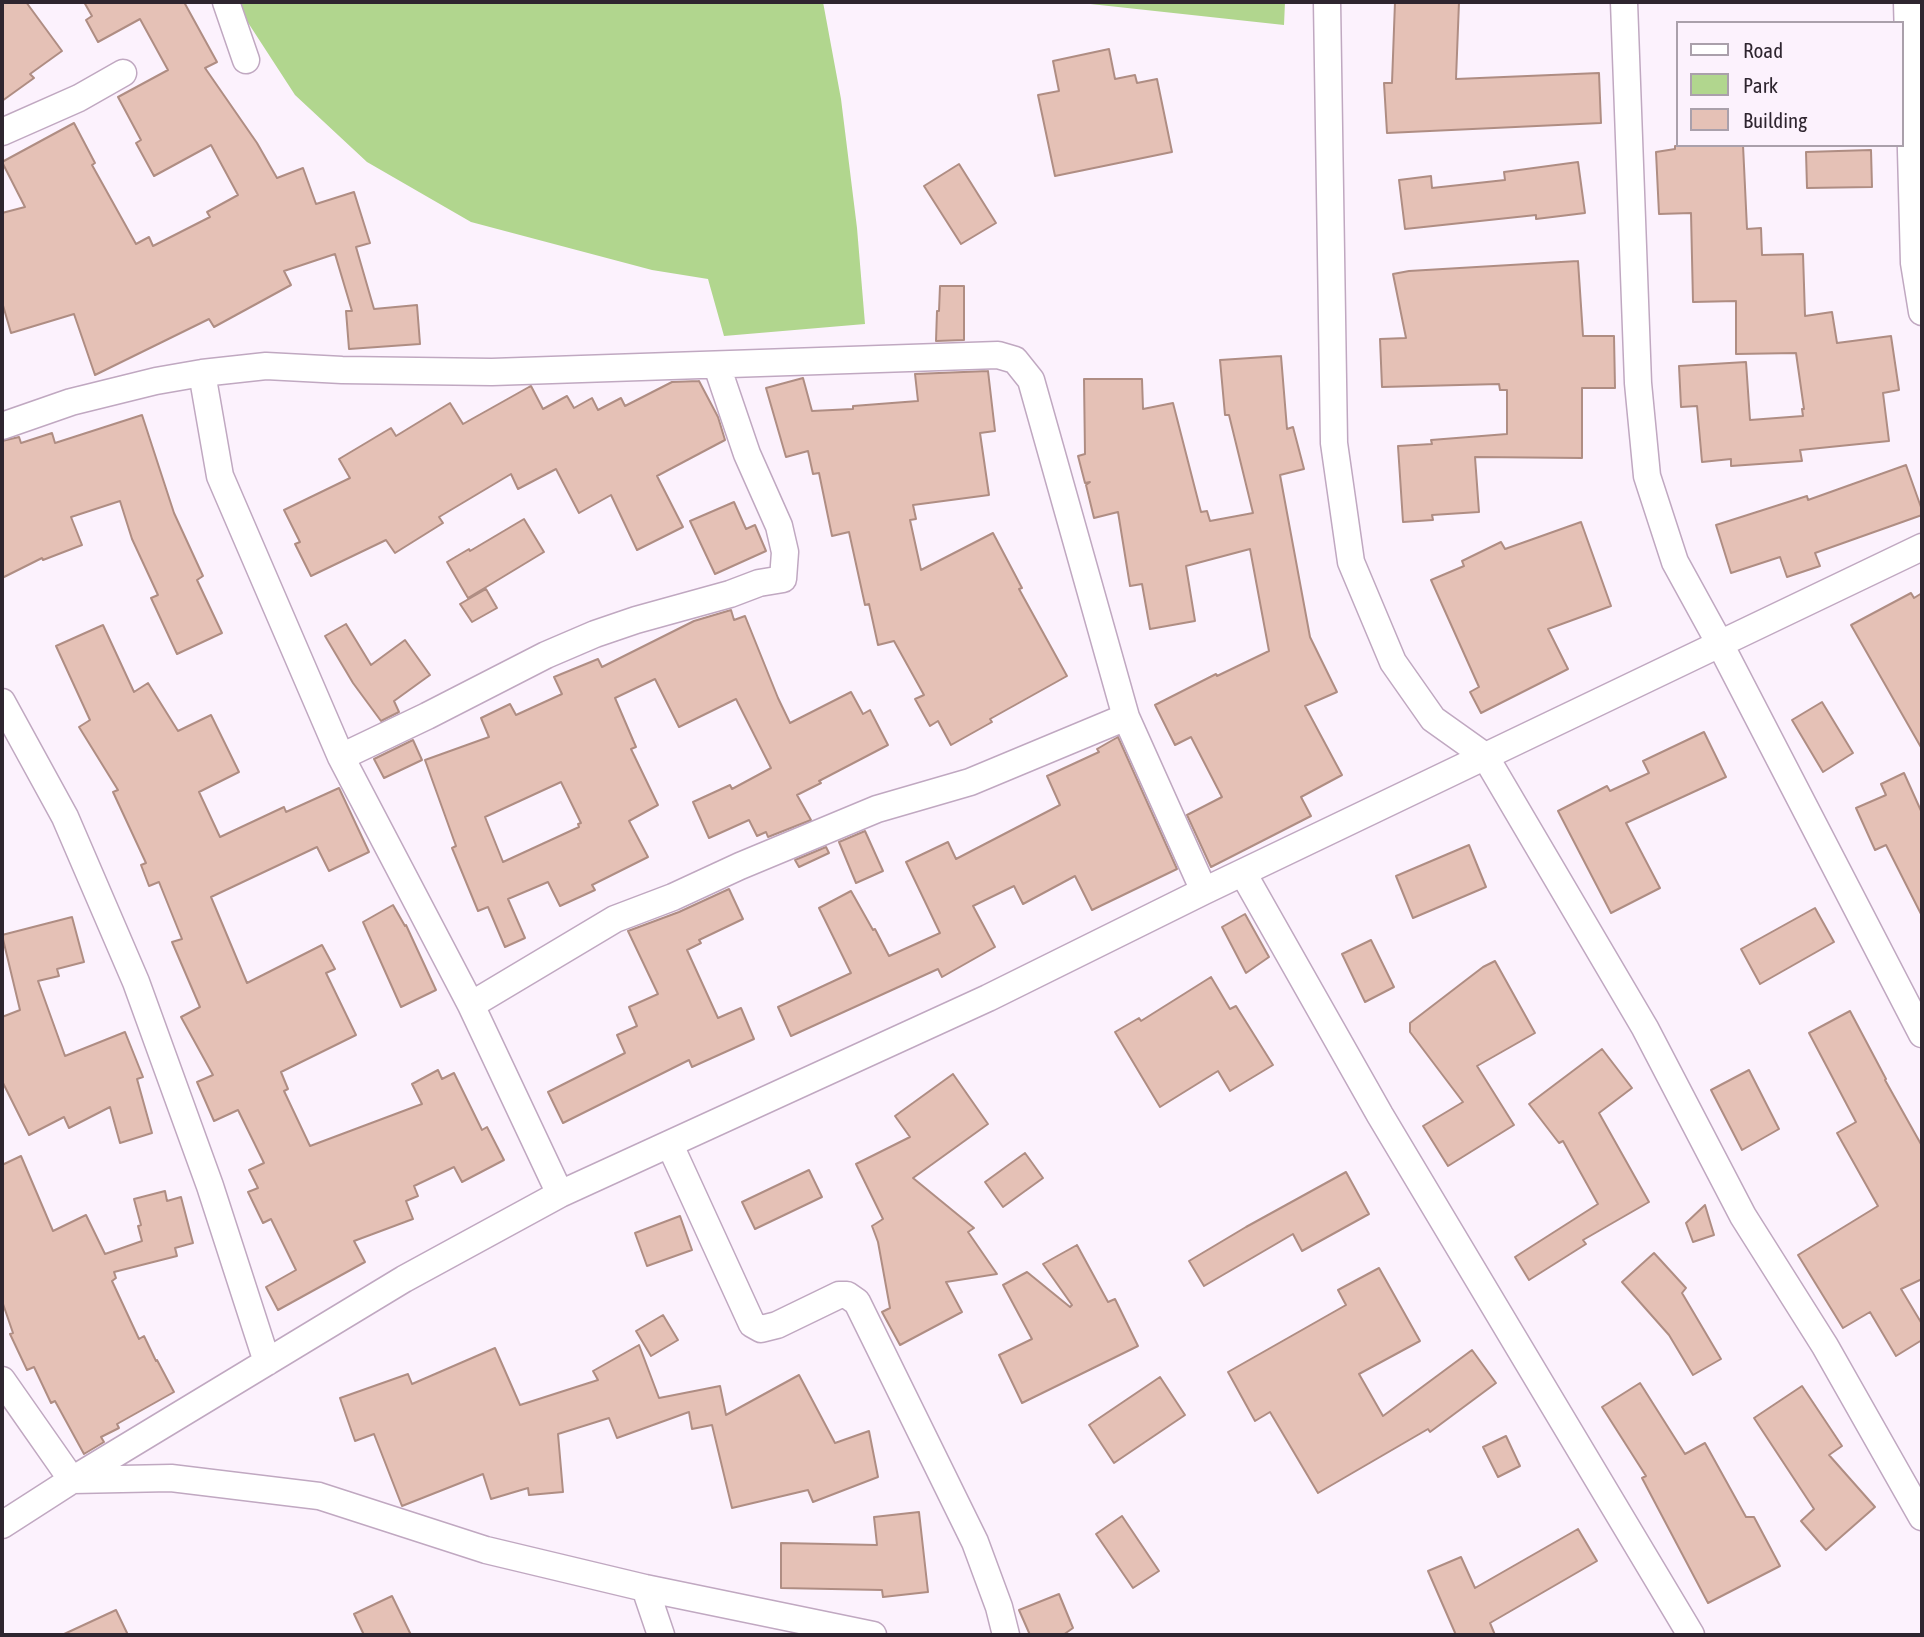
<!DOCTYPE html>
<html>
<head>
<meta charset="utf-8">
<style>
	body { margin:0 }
	#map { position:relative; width:1924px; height:1637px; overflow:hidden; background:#fcf2fd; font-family:"Asap Condensed",sans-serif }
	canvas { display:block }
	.frame { position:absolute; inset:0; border:4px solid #2e252f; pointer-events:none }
	.legend { position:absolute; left:1676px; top:21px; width:228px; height:126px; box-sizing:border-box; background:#fcf2fd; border:2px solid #aaa0ab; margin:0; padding:9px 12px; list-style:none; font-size:21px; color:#2e252f }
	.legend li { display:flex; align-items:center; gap:14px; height:35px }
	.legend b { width:35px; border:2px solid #aaa0ab }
</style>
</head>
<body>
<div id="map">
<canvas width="1924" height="1637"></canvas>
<div class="frame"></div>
<ul class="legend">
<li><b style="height:9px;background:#fff"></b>Road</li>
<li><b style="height:19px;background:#b1d68e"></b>Park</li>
<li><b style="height:19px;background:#e5c1b6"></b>Building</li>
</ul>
</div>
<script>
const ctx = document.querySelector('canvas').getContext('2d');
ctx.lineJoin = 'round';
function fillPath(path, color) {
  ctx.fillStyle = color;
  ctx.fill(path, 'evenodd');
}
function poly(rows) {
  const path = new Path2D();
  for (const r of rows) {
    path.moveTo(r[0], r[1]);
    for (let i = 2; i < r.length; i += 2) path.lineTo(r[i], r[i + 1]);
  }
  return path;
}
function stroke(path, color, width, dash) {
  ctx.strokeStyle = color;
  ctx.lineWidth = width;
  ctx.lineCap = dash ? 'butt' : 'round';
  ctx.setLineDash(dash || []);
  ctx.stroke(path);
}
fillPath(poly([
	[240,2,823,2,841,99,857,228,865,324,724,336,708,279,652,270,471,222,367,162,295,95,245,18],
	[1072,2,1285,2,1284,25]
]), '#b1d68e');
const building = poly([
	[2,2,26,2,62,51,30,74,34,78,2,101,2,2],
	[84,2,184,2,217,62,205,68,257,143,277,178,303,168,316,204,354,192,370,243,356,247,374,309,417,305,420,344,349,349,346,311,352,311,335,254,284,271,291,285,214,327,209,319,95,375,74,314,11,333,2,302,2,213,25,207,2,162,74,123,95,163,92,165,136,244,149,237,153,246,210,217,207,212,238,195,211,145,154,176,136,143,141,140,118,97,168,70,140,19,98,42,86,20,92,16,84,2],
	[1395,2,1459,2,1456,79,1599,73,1601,123,1387,133,1384,83,1392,83,1395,2],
	[1109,49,1115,79,1135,75,1137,83,1157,79,1172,152,1055,176,1038,95,1059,91,1053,61,1109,49],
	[1743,145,1747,229,1761,228,1762,255,1803,254,1805,316,1832,312,1837,343,1891,336,1899,390,1883,393,1889,441,1800,450,1802,461,1731,466,1731,459,1702,462,1697,406,1681,407,1679,366,1746,362,1750,420,1803,416,1802,409,1804,409,1796,353,1736,354,1736,301,1693,302,1691,213,1659,214,1656,152,1675,149,1675,146,1743,145],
	[1871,150,1872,187,1807,188,1806,152,1871,150],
	[1578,162,1585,213,1536,219,1536,215,1405,229,1399,180,1431,176,1432,188,1505,180,1504,172,1578,162],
	[959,164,996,223,961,244,924,186,959,164],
	[1578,261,1583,336,1614,336,1615,388,1582,388,1582,458,1475,457,1479,512,1432,515,1433,520,1403,522,1398,446,1432,444,1431,440,1507,434,1507,390,1500,390,1499,384,1382,387,1380,339,1406,338,1393,274,1409,271,1578,261],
	[940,286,964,286,964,340,936,341,937,311,939,311,940,286],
	[1281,356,1287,429,1293,427,1304,469,1280,475,1310,637,1337,692,1305,706,1342,775,1301,797,1311,816,1211,867,1187,815,1222,797,1191,737,1175,745,1155,705,1216,674,1217,676,1269,651,1250,549,1186,566,1195,621,1150,629,1142,584,1130,586,1118,512,1094,518,1086,485,1090,482,1085,483,1078,456,1085,454,1084,379,1142,379,1143,409,1173,403,1201,512,1207,511,1210,521,1253,513,1229,415,1225,415,1220,360,1281,356],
	[988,371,995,431,980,433,989,495,913,505,916,519,910,520,921,570,993,533,1022,588,1019,589,1067,676,990,719,992,722,951,745,938,721,930,726,915,699,924,695,894,641,878,645,869,604,865,605,849,532,832,536,819,473,813,474,808,451,786,457,766,388,803,378,812,411,853,409,853,406,918,401,915,374,988,371],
	[699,381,718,417,725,440,657,476,683,527,637,550,611,495,579,513,556,469,518,489,511,474,439,517,443,523,395,553,386,540,311,576,295,544,300,542,284,510,350,478,339,459,391,428,396,436,450,403,463,424,529,387,531,386,543,409,567,396,574,408,592,398,598,410,621,398,625,406,672,382,699,381],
	[142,415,174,513,203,576,197,580,222,633,177,654,151,598,158,595,132,539,120,501,71,517,82,545,43,560,42,558,2,578,2,441,19,437,21,443,52,433,55,443,142,415],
	[1906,465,1922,510,1922,515,1815,553,1820,566,1787,577,1780,557,1731,573,1716,525,1807,496,1808,500,1906,465],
	[734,502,746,529,755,525,766,551,715,574,690,521,734,502],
	[524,519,544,552,468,598,447,562,469,549,470,551,524,519],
	[1581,522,1611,606,1548,629,1568,669,1481,713,1470,692,1479,687,1431,580,1464,566,1462,561,1501,542,1505,549,1581,522],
	[486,589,497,608,472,622,460,604,486,589],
	[1911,593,1914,598,1922,593,1922,749,1851,625,1911,593],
	[731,610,734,620,745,616,778,698,790,723,851,692,863,714,870,710,888,745,819,781,821,783,797,795,811,820,768,837,766,832,757,836,749,820,709,838,693,802,730,785,732,789,771,768,736,699,679,727,655,679,615,698,636,747,631,749,658,805,629,821,648,857,592,885,595,890,560,906,548,882,508,899,525,938,505,947,488,907,478,911,452,848,456,846,425,760,489,737,481,718,510,704,516,715,562,694,554,677,598,659,602,667,694,621,731,610],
	[561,782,581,823,578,824,579,827,503,862,485,817,561,782],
	[346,624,371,665,405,640,430,675,394,701,399,712,381,721,353,683,325,636,346,624],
	[103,625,134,692,148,683,178,731,211,715,239,772,199,792,220,837,284,807,286,812,339,788,369,852,329,871,317,847,211,897,247,983,322,945,335,969,326,973,356,1035,281,1072,288,1089,284,1091,310,1146,422,1104,412,1084,438,1070,442,1079,454,1073,482,1130,487,1127,504,1160,462,1182,454,1167,414,1186,418,1196,406,1201,413,1219,354,1241,365,1262,278,1310,266,1287,296,1270,271,1219,263,1223,248,1192,258,1188,249,1170,264,1163,238,1110,214,1121,197,1082,213,1075,181,1017,200,1007,172,942,182,939,159,882,149,886,141,865,146,863,113,792,118,790,79,727,90,720,56,646,103,625],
	[1822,702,1853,753,1823,772,1792,720,1822,702],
	[1704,732,1726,777,1626,823,1660,888,1611,913,1558,811,1607,786,1610,791,1649,773,1643,761,1704,732],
	[1118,737,1177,869,1092,910,1075,876,1023,904,1014,886,973,906,995,947,942,977,938,969,791,1036,778,1007,851,973,819,908,851,891,873,930,875,929,889,956,940,933,906,862,948,842,956,859,1060,805,1047,776,1099,752,1097,749,1118,737],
	[413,740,422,760,384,778,374,759,413,740],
	[1904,773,1922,813,1922,916,1886,845,1875,850,1856,808,1886,795,1881,784,1904,773],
	[865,831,883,871,856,883,839,842,865,831],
	[1469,845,1486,887,1413,918,1396,876,1469,845],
	[826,847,829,853,799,867,795,860,826,847],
	[729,889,743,919,699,940,701,943,687,950,718,1018,741,1008,754,1039,692,1067,689,1060,563,1123,548,1092,625,1053,617,1035,637,1026,629,1007,658,994,628,931,679,912,729,889],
	[393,905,405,926,406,925,436,990,401,1007,363,922,393,905],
	[1815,908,1834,942,1760,984,1741,949,1815,908],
	[1245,914,1269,957,1246,973,1222,927,1245,914],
	[72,917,84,962,57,969,59,976,38,981,65,1056,125,1032,143,1077,137,1079,152,1133,120,1143,110,1107,69,1128,64,1117,29,1135,2,1081,2,1017,20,1010,2,935,72,917],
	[1371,940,1394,987,1365,1002,1342,954,1371,940],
	[1495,961,1535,1033,1477,1066,1514,1125,1448,1166,1423,1126,1463,1102,1410,1032,1410,1023,1483,967,1495,961],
	[1211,977,1230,1009,1236,1006,1273,1065,1230,1091,1218,1071,1160,1107,1115,1032,1139,1018,1141,1021,1211,977],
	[1850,1011,1886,1079,1885,1080,1922,1146,1922,1279,1901,1289,1922,1324,1922,1340,1896,1356,1870,1312,1843,1328,1798,1255,1878,1206,1837,1133,1856,1122,1809,1033,1850,1011],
	[1602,1049,1632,1088,1599,1113,1649,1202,1583,1240,1586,1244,1529,1280,1515,1257,1598,1204,1563,1141,1559,1143,1529,1104,1602,1049],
	[1749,1070,1779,1129,1742,1150,1711,1090,1749,1070],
	[953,1074,988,1124,913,1178,974,1228,968,1232,997,1274,946,1282,962,1312,900,1345,882,1312,890,1308,878,1242,872,1226,883,1219,856,1164,910,1137,895,1116,953,1074],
	[1025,1153,1043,1178,1003,1207,985,1182,1025,1153],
	[21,1156,53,1231,86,1215,105,1254,142,1241,138,1226,141,1225,134,1199,165,1191,167,1201,181,1197,193,1243,175,1248,177,1256,114,1272,116,1278,112,1281,139,1339,144,1336,156,1361,157,1360,174,1392,117,1424,119,1428,101,1437,104,1442,84,1454,55,1401,51,1403,34,1367,27,1370,10,1334,13,1333,2,1301,2,1165,21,1156],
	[809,1170,822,1197,755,1229,742,1202,809,1170],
	[1346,1172,1369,1214,1302,1251,1293,1234,1204,1286,1189,1261,1246,1227,1346,1172],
	[1705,1205,1714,1235,1693,1242,1686,1223,1705,1205],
	[680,1216,692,1250,647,1266,635,1233,680,1216],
	[1077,1245,1108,1302,1115,1299,1138,1346,1022,1403,999,1355,1032,1339,1003,1285,1027,1272,1070,1307,1072,1305,1043,1264,1077,1245],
	[1654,1253,1686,1288,1682,1293,1721,1359,1693,1375,1669,1335,1622,1282,1654,1253],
	[1379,1268,1420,1341,1359,1374,1383,1416,1472,1350,1496,1383,1430,1432,1428,1429,1318,1493,1270,1412,1255,1421,1228,1372,1346,1305,1338,1290,1379,1268],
	[663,1315,678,1340,651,1356,636,1331,663,1315],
	[639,1345,659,1398,720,1386,726,1415,799,1375,835,1443,869,1431,878,1477,813,1502,808,1490,732,1508,712,1425,692,1429,689,1412,617,1438,609,1418,558,1434,563,1492,529,1495,528,1488,491,1499,483,1474,402,1506,374,1434,355,1441,340,1398,408,1374,412,1384,495,1348,520,1405,598,1380,593,1371,639,1345],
	[1160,1377,1185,1415,1114,1463,1089,1425,1160,1377],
	[1640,1383,1685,1454,1705,1443,1746,1517,1754,1517,1780,1566,1708,1603,1642,1478,1646,1476,1602,1407,1640,1383],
	[1802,1386,1842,1446,1829,1455,1875,1507,1826,1550,1801,1521,1814,1509,1754,1418,1802,1386],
	[1506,1436,1520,1466,1498,1477,1483,1447,1506,1436],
	[919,1512,928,1592,883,1597,882,1590,781,1588,781,1543,877,1545,874,1517,919,1512],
	[1122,1516,1159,1571,1133,1588,1096,1534,1122,1516],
	[1578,1529,1597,1561,1490,1623,1495,1635,1456,1635,1428,1571,1461,1557,1475,1588,1578,1529],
	[1059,1594,1073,1628,1063,1635,1030,1635,1019,1610,1059,1594],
	[392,1596,411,1635,364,1635,354,1614,392,1596],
	[116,1610,128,1635,62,1635,116,1610]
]);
fillPath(building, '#e5c1b6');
stroke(building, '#af8d83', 2);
const street = poly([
	[226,2,246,60],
	[1327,2,1334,443,1351,562,1393,662,1433,719,1485,756,1645,1028,1743,1216,1825,1346,1922,1517],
	[1624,2,1638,383,1647,476,1675,562,1720,644,1922,1034],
	[1907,2,1914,263,1922,312],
	[2,132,79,98,123,73],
	[202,373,220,476,341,757,471,1005,560,1194],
	[2,426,71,402,156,381,202,373,266,366,342,370,492,372,998,355,1015,360,1031,380,1126,717,1204,891],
	[2,702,65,817,136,982,210,1186,267,1362],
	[341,757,427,716,546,655,595,634,636,620,730,594,759,583,783,579,785,552,779,526,747,454,717,366],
	[1243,873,1380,1115,1691,1635],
	[471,1005,615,919,673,897,740,866,877,809,970,782,1126,717],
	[670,1145,752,1324,761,1329,777,1325,839,1295,847,1295,857,1302,975,1542,999,1607,1006,1635],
	[2,1380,72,1480,171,1478,319,1496,486,1550,645,1588,873,1635],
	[2,1525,72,1480,404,1279,560,1194,988,998,1204,891,1922,547],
	[645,1588,661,1635]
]);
stroke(street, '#c0a8c1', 29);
stroke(street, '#fff', 26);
</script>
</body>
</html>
